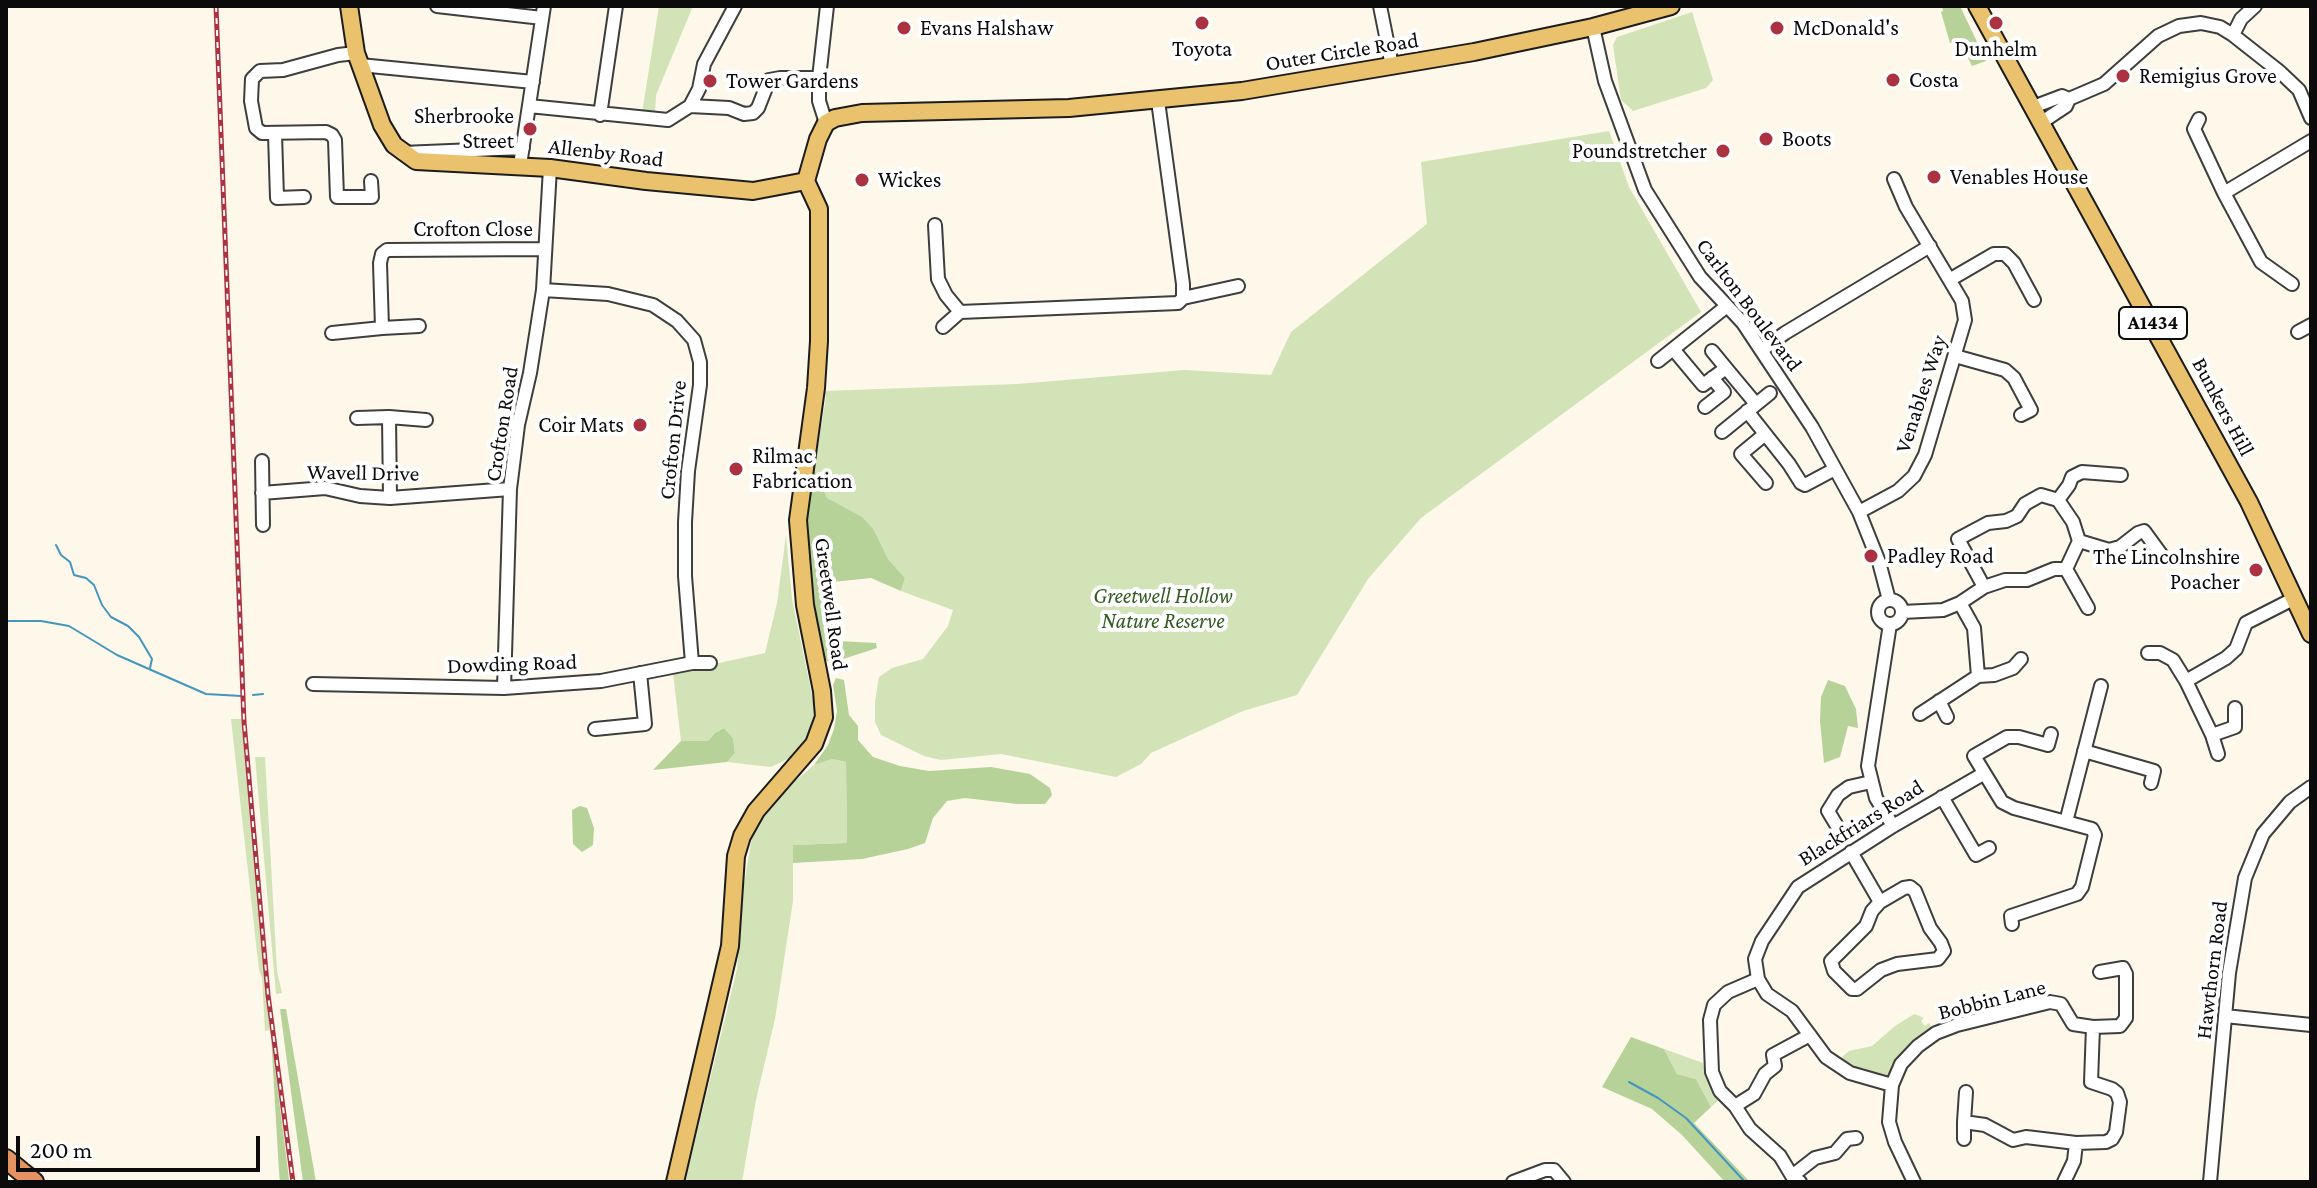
<!DOCTYPE html>
<html>
<head>
<meta charset="utf-8">
<style>
	body { margin:0 }
	#map { position:relative; width:2317px; height:1188px; overflow:hidden; background:#fdf8ea; font-family:"Crimson Pro",serif }
	canvas { display:block }
	.frame { position:absolute; inset:0; border:8px solid #0b0b0b; pointer-events:none }
	.scale { position:absolute; left:16px; top:1136px; width:244px; height:36px; box-sizing:border-box; border:4px solid #0b0b0b; border-top:0; padding-left:10px; font-size:24px; line-height:28px; white-space:nowrap; color:#0b0b0b; -webkit-text-stroke:6px #fff; paint-order:stroke }
</style>
</head>
<body>
<div id="map">
<canvas width="2317" height="1188"></canvas>
<div class="frame"></div>
<div class="scale">200 m</div>
</div>
<script>
const ctx = document.querySelector('canvas').getContext('2d');
ctx.lineJoin = 'round';
function fillPath(path, color) {
  ctx.fillStyle = color;
  ctx.fill(path, 'evenodd');
}
function poly(rows) {
  const path = new Path2D();
  for (const r of rows) {
    if (r.length === 3) {
      path.moveTo(r[0] + r[2], r[1]);
      path.arc(r[0], r[1], r[2], 0, 2 * Math.PI);
      continue;
    }
    path.moveTo(r[0], r[1]);
    for (let i = 2; i < r.length; i += 2) path.lineTo(r[i], r[i + 1]);
  }
  return path;
}
function stroke(path, color, width, dash) {
  ctx.strokeStyle = color;
  ctx.lineWidth = width;
  ctx.lineCap = dash ? 'butt' : 'round';
  ctx.setLineDash(dash || []);
  ctx.stroke(path);
}
function label(font, color, halo, rows, align = 'center') {
  ctx.font = font + ' "Crimson Pro",serif';
  ctx.lineWidth = 8;
  ctx.setLineDash([]);
  ctx.textBaseline = 'middle';
  ctx.strokeStyle = halo;
  ctx.fillStyle = color;
  for (const [text, x, y, turn = 0] of rows) {
    ctx.save();
    ctx.translate(x, y);
    ctx.rotate((+turn || 0) * Math.PI / 180);
    ctx.textAlign = isNaN(turn) ? turn : align;
    if (halo) ctx.strokeText(text, 0, 0);
    ctx.fillText(text, 0, 0);
    ctx.restore();
  }
}
fillPath(poly([
	[659,6,693,6,656,95,655,113,642,113],
	[1692,12,1713,80,1706,88,1633,111,1621,100,1613,45,1617,37],
	[1609,131,1629,187,1701,312,1421,518,1368,579,1297,695,1243,711,1151,753,1141,764,1116,777,1001,754,941,760,924,756,881,735,875,722,875,701,879,677,892,668,923,659,948,626,953,610,901,591,905,578,888,559,874,530,827,498,814,468,826,397,824,391,1017,384,1184,370,1271,375,1291,332,1427,224,1421,162],
	[786,535,792,599,813,700,814,721,809,739,796,755,771,767,727,762,735,753,733,738,724,728,715,733,708,741,681,741,673,673,765,653,777,603],
	[231,719,241,719,270,1030,265,1031,262,978,259,970],
	[255,757,265,757,277,971,282,993,276,994],
	[832,759,846,762,847,843,793,845,793,901,775,1019,756,1100,742,1182,685,1182,737,969,744,884,752,838,765,813,781,793,814,765],
	[1914,1014,1924,1018,1921,1021,1925,1026,1929,1023,1932,1029,1891,1075,1886,1078,1857,1070,1842,1062,1842,1057,1849,1051,1872,1046,1895,1026],
	[1664,1049,1703,1063,1708,1083,1719,1100,1711,1107,1696,1079,1677,1074]
]), '#d2e3b8');
fillPath(poly([
	[1942,6,1960,6,1986,61,1972,66,1961,44,1950,43,1941,12,1943,11],
	[814,468,827,498,862,517,874,530,888,559,905,578,901,591,871,578,823,583,837,641,876,643,877,648,834,662,827,661,820,653,806,568,806,502],
	[836,678,844,680,849,715,858,726,858,740,873,757,900,766,929,771,991,767,1030,774,1050,788,1052,795,1045,804,1017,804,965,798,947,801,933,818,925,843,908,849,862,859,793,863,793,845,847,843,846,762,832,759,814,765,828,745,834,729,837,711,833,685],
	[1828,680,1845,686,1856,709,1858,728,1848,726,1840,757,1824,763,1820,721,1821,697],
	[724,728,733,738,735,753,727,762,653,770,681,741,708,741,715,733],
	[580,806,587,808,594,828,593,845,582,852,573,844,572,810],
	[280,1009,286,1009,316,1182,303,1182],
	[271,1035,289,1179,290,1182,280,1182,279,1172],
	[1631,1037,1664,1049,1677,1074,1696,1079,1711,1107,1694,1123,1750,1182,1725,1182,1682,1135,1652,1109,1602,1087]
]), '#b7d299');
stroke(poly([
	[56,545,61,555,70,562,74,575,86,578,94,585,102,605,111,617,128,626,139,637,152,659,150,668],
	[6,621,41,621,69,626,117,655,206,694,241,696],
	[253,695,263,694],
	[1629,1082,1658,1098,1686,1118,1745,1182]
]), '#4396be', 2);
const minor = poly([
	[437,6,542,18],
	[1380,6,1392,66],
	[1593,27,1605,81,1645,190,1700,277,1743,323,1812,427,1859,512,1879,562,1889,600],
	[2233,35,2241,19,2255,6],
	[356,53,338,55,283,70,260,71,252,79,251,101,256,128,262,133,326,132,332,135,335,140,337,197,372,197,371,181],
	[360,65,533,82],
	[529,106,668,120,690,106,699,89,704,64,735,6],
	[690,106,729,108,744,114,753,113,758,108,769,80,780,78,819,78],
	[2033,107,2062,96,2069,99],
	[600,115,616,6],
	[2199,119,2194,129,2224,193],
	[2042,122,2066,106,2069,99,2104,84,2158,36,2179,26,2201,23,2220,27,2233,35,2280,72,2299,90,2311,118],
	[826,123,819,101,819,78,827,6],
	[275,134,277,198,304,197],
	[402,153,523,148],
	[520,165,544,6],
	[935,225,938,279,946,295,960,312,1178,303,1183,298,1183,284,1158,101],
	[1951,279,1994,254,2005,254,2014,263,2034,300],
	[2292,284,2261,262,2224,193,2311,141],
	[543,290,608,294,653,305,677,321,694,340,700,362,700,385,688,471,685,522,685,576,692,663],
	[1183,298,1238,286],
	[943,327,960,312],
	[382,328,419,326],
	[2298,332,2311,325],
	[332,333,382,328,380,263,382,254,387,250,544,249],
	[1673,349,1703,385,1726,368,1756,404],
	[1762,350,1785,333,1930,246],
	[1712,351,1726,368],
	[1955,356,2005,370,2014,378,2031,410,2021,415],
	[1658,361,1727,306],
	[1705,407,1724,392,1712,378],
	[1747,411,1789,464,1801,483,1805,485,1835,469],
	[389,417,426,420],
	[357,418,389,417,390,498],
	[1722,432,1770,393],
	[1764,435,1741,454,1766,483],
	[262,461,263,525],
	[262,493,325,488,360,496,390,498,510,489],
	[2058,500,2069,485,2072,477,2082,472,2121,475],
	[1859,512,1898,491,1914,476,1925,455,1965,320,1962,301,1906,207,1894,179],
	[2079,541,2109,550,2120,547,2138,533,2144,531,2163,557],
	[2066,569,2088,608],
	[1890,612,12],
	[1902,612,1943,610,1960,603,1984,587,1958,539,1988,523,2006,521,2017,516,2025,504,2041,495,2058,500,2073,522,2079,541,2066,569,2054,569,2027,580,2005,580,1984,587],
	[1890,624,1868,766,1876,798,1893,826],
	[2148,653,2160,653,2173,660,2186,681,2212,735,2218,754],
	[1978,676,1994,675,2013,668,2021,659],
	[2186,681,2226,658,2236,649,2246,623,2295,598],
	[313,684,504,688,601,681,692,663,710,663],
	[504,688,510,489,518,425,530,373,543,290,550,168],
	[1939,701,1947,717],
	[1920,714,1978,676,1974,628,1960,603],
	[595,729,645,724,640,673],
	[2212,735,2235,727,2235,708],
	[2084,751,2154,771,2151,783],
	[1942,797,1976,855,1989,848],
	[2066,822,2101,686],
	[1843,836,1828,811,1838,795,1849,787,1871,782],
	[1851,852,1880,902,1904,888,1910,887,1915,891,1930,928,1941,943,1944,951,1938,959,1897,964,1881,970,1857,989,1852,989,1834,971,1831,961,1866,926,1872,911,1880,902],
	[2012,924,2011,916,2077,894,2082,887,2095,835,2092,829,2014,808,2002,802,1974,756,2007,737,2019,737,2048,745,2051,734],
	[1758,979,1728,992,1714,1005,1710,1020,1712,1072,1720,1091,1735,1106,1750,1129,1780,1156,1792,1176,1800,1182],
	[2225,1016,2311,1025],
	[1892,1085,1850,1073,1826,1057,1792,1011,1767,994,1758,979,1755,959,1762,941,1798,887,1893,826,1983,774],
	[1966,1092,1964,1122,1985,1125,2013,1140,2026,1137,2076,1143,2106,1142,2112,1139,2116,1132,2120,1102,2117,1093,2112,1089,2091,1082,2093,1027],
	[1735,1106,1754,1094,1765,1074,1775,1066,1773,1055,1810,1035],
	[1964,1139,1964,1122],
	[1792,1176,1815,1158,1835,1153,1847,1139,1856,1138],
	[1513,1182,1545,1170,1554,1170,1564,1182],
	[1914,1182,1895,1142,1889,1122,1892,1085,1901,1064,1918,1046,1936,1033,1957,1025,2050,1002,2061,1004,2073,1024,2093,1027,2120,1026,2126,1018,2126,974,2123,968,2100,972],
	[2064,1182,2074,1161,2076,1143],
	[2210,1182,2229,973,2245,878,2263,834,2290,802,2311,787]
]);
const major = poly([
	[349,6,356,53,382,125,394,145,416,161,550,168,646,181,753,191,806,181],
	[1977,6,2249,502,2311,634],
	[675,1182,730,946,736,856,742,836,756,811,814,744,824,717,822,691,805,605,798,520,816,388,819,341,819,209,806,181,818,139,826,123,835,118,862,113,1069,108,1242,91,1474,52,1593,27,1671,6]
]);
const highway = poly([
	[6,1159,34,1182]
]);
stroke(minor, '#3e3e3e', 16);
stroke(major, '#1c1c1c', 20);
stroke(highway, '#1c1c1c', 22);
stroke(minor, '#fff', 12);
stroke(major, '#eac26d', 16);
stroke(highway, '#e59360', 18);
const rail = poly([
	[216,6,244,722,268,995,293,1182]
]);
stroke(rail, '#ab3241', 5);
stroke(rail, '#fff', 2, [6]);
for (const [x, y, r, color] of [
	[1202,23,8,"#ab3241"],
	[1996,23,8,"#ab3241"],
	[904,28,8,"#ab3241"],
	[1777,28,8,"#ab3241"],
	[2123,76,8,"#ab3241"],
	[1893,80,8,"#ab3241"],
	[710,81,8,"#ab3241"],
	[530,129,8,"#ab3241"],
	[1766,139,8,"#ab3241"],
	[1723,151,8,"#ab3241"],
	[1934,177,8,"#ab3241"],
	[862,180,8,"#ab3241"],
	[640,425,8,"#ab3241"],
	[736,469,8,"#ab3241"],
	[1871,556,8,"#ab3241"],
	[2256,570,8,"#ab3241"]
]) {
  const dot = new Path2D();
  dot.arc(x, y, r, 0, 2 * Math.PI);
  ctx.fillStyle = color;
  ctx.fill(dot);
  stroke(dot, '#fff', 3);
}
for (const [x, y, w] of [
	[2153,323,68]
]) {
  const box = new Path2D();
  box.roundRect(x - w / 2, y - 16, w, 32, 6);
  ctx.fillStyle = '#fff';
  ctx.fill(box);
  stroke(box, '#0b0b0b', 2);
}
label('bold 20px', '#0b0b0b', null, [
	["A1434",2153,323]
]);
label('22px', '#0b0b0b', '#fff', [
	["Evans Halshaw",920,28],
	["McDonald's",1793,28],
	["Toyota",1202,49,"center"],
	["Dunhelm",1996,49,"center"],
	["Remigius Grove",2139,76],
	["Costa",1909,80],
	["Tower Gardens",726,81],
	["Sherbrooke",514,116,"right"],
	["Street",514,141,"right"],
	["Boots",1782,139],
	["Poundstretcher",1707,151,"right"],
	["Venables House",1950,177],
	["Wickes",878,180],
	["Coir Mats",624,425,"right"],
	["Rilmac",752,456],
	["Fabrication",752,481],
	["Padley Road",1887,556],
	["The Lincolnshire",2240,557,"right"],
	["Poacher",2240,582,"right"]
], 'left');
label('22px', '#0b0b0b', '#fff', [
	["Outer Circle Road",1342,52,-9],
	["Allenby Road",606,153,7],
	["Crofton Close",473,229],
	["Carlton Boulevard",1749,305,53],
	["Venables Way",1921,394,-72],
	["Bunkers Hill",2223,407,62],
	["Crofton Road",502,424,-81],
	["Crofton Drive",673,440,-84],
	["Wavell Drive",363,473,1],
	["Greetwell Road",831,604,82],
	["Dowding Road",512,664,-2],
	["Blackfriars Road",1861,823,-32],
	["Hawthorn Road",2212,970,-83],
	["Bobbin Lane",1992,1000,-14]
]);
label('italic 22px', '#325b23', '#fff', [
	["Greetwell Hollow",1163,596],
	["Nature Reserve",1163,621]
]);
</script>
</body>
</html>
